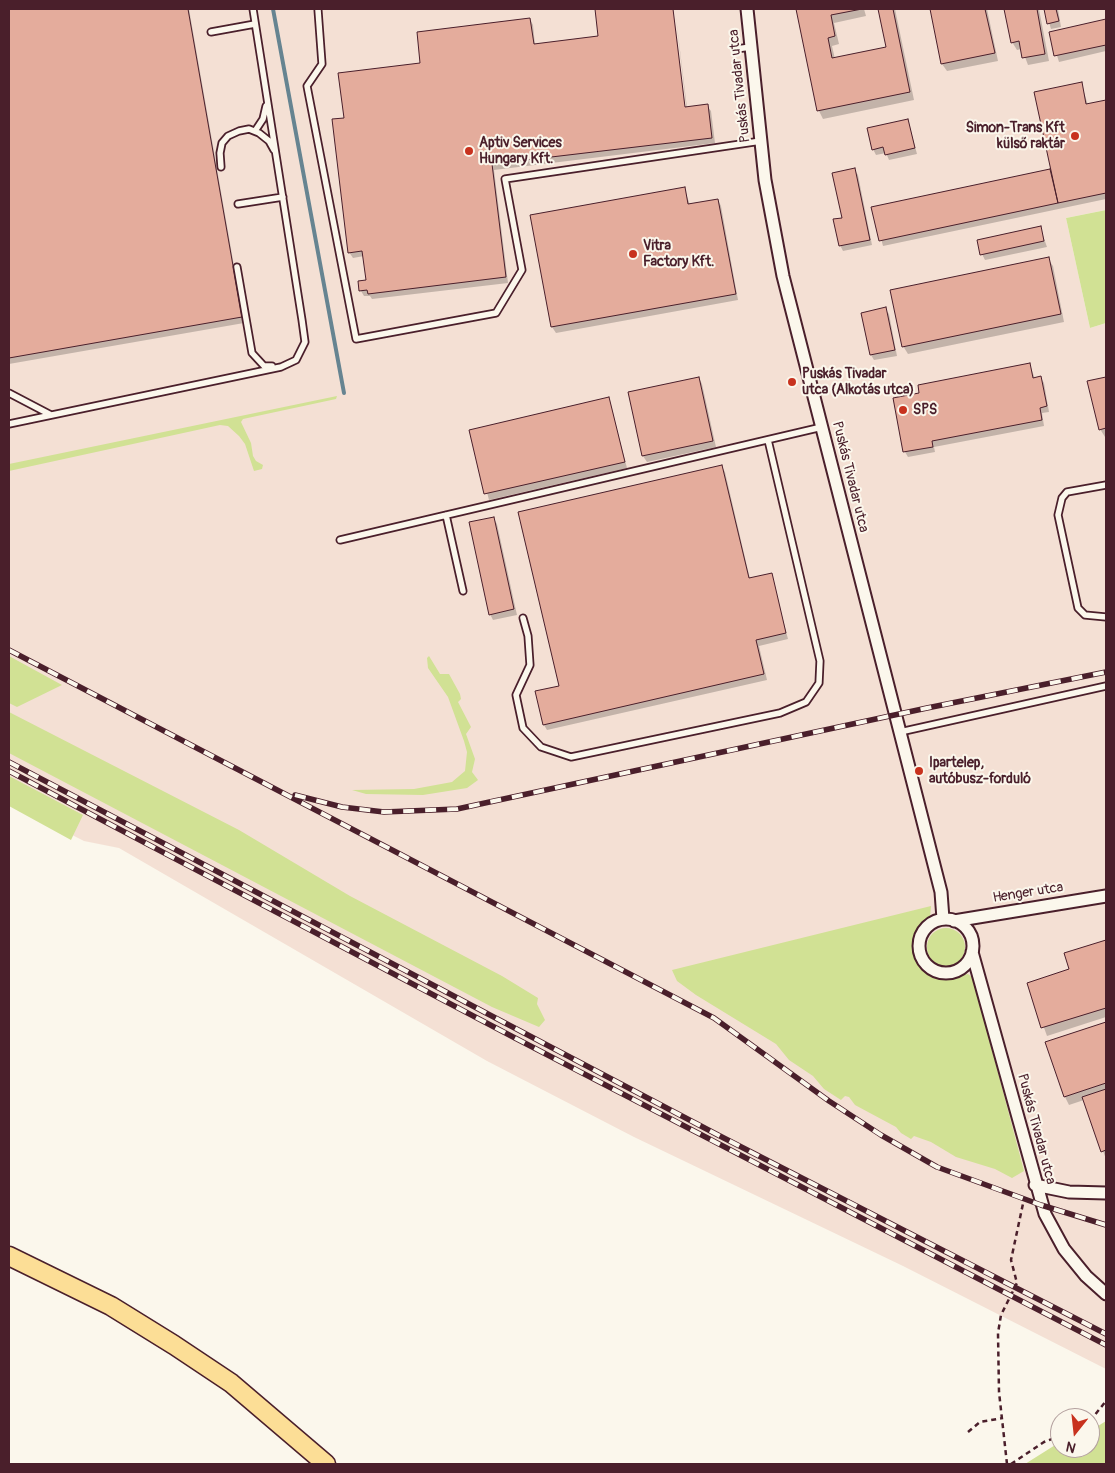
<!DOCTYPE html>
<html>
<head>
<meta charset="utf-8">
<style>
	body { margin:0 }
	#map { position:relative; width:1115px; height:1473px; overflow:hidden; background:#fbf7ec; font-family:Pangolin,sans-serif }
	canvas { display:block }
	.frame { position:absolute; inset:0; border:10px solid #4a1f2b; pointer-events:none }
	.north { position:absolute; left:1050px; top:1408px; width:50px; height:50px; box-sizing:border-box; background:#fbf7ec; border:1px solid #b4a19f; border-radius:50%; rotate:196deg; font-size:14px; font-weight:700; line-height:20px; text-align:center; color:#4a1f2b }
	.north::after { content:''; display:block; margin:auto; width:18px; height:22px; background:#c8321e; clip-path:polygon(50% 0,100% 100%,50% 72%,0 100%) }
</style>
</head>
<body>
<div id="map">
<canvas width="1115" height="1473"></canvas>
<div class="frame"></div>
<div class="north">N</div>
</div>
<script>
const ctx = document.querySelector('canvas').getContext('2d');
ctx.lineJoin = 'round';
function fillPath(path, color) {
  ctx.fillStyle = color;
  ctx.fill(path, 'evenodd');
}
function poly(rows) {
  const path = new Path2D();
  for (const r of rows) {
    if (r.length === 3) {
      path.moveTo(r[0] + r[2], r[1]);
      path.arc(r[0], r[1], r[2], 0, 2 * Math.PI);
      continue;
    }
    path.moveTo(r[0], r[1]);
    for (let i = 2; i < r.length; i += 2) path.lineTo(r[i], r[i + 1]);
  }
  return path;
}
function stroke(path, color, width, dash) {
  ctx.strokeStyle = color;
  ctx.lineWidth = width;
  ctx.lineCap = dash ? 'butt' : 'round';
  ctx.setLineDash(dash || []);
  ctx.stroke(path);
}
function label(font, color, halo, rows, align = 'center') {
  ctx.font = font + ' Pangolin,sans-serif';
  ctx.lineWidth = 4;
  ctx.setLineDash([]);
  ctx.textBaseline = 'middle';
  ctx.strokeStyle = halo;
  ctx.fillStyle = color;
  for (const [text, x, y, turn = 0] of rows) {
    ctx.save();
    ctx.translate(x, y);
    ctx.rotate((+turn || 0) * Math.PI / 180);
    ctx.textAlign = isNaN(turn) ? turn : align;
    if (halo) ctx.strokeText(text, 0, 0);
    ctx.fillText(text, 0, 0);
    ctx.restore();
  }
}
fillPath(poly([
	[9,9,1106,9,1106,210,1066,218,1090,328,1106,323,1106,1369,903,1266,634,1137,487,1061,119,848,84,841,9,803]
]), '#f4e0d4');
fillPath(poly([
	[1106,210,1106,323,1090,328,1066,218],
	[337,396,336,399,243,419,241,422,251,443,253,456,256,461,263,465,262,469,254,471,245,444,239,436,228,426,220,425,9,471,9,464],
	[9,656,62,685,17,707,9,703],
	[429,656,440,674,449,674,460,694,461,699,458,702,471,727,466,734,475,759,472,772,478,780,467,788,423,795,366,794,352,790,414,789,452,782,465,771,467,752,464,741,448,697,428,668,427,658],
	[9,712,239,830,350,896,502,976,538,998,537,1004,545,1020,539,1027,492,1007,9,753],
	[9,776,83,815,71,840,9,806],
	[931,906,930,918,918,934,916,953,922,966,934,975,949,978,968,974,973,978,1024,1171,1012,1178,995,1169,956,1157,931,1142,914,1136,911,1139,901,1133,896,1127,855,1105,849,1097,845,1096,841,1100,824,1089,813,1076,789,1060,776,1044,696,995,677,981,672,970],
	[946,947,19],
	[1106,1421,1106,1464,1025,1464,1060,1442,1060,1448,1090,1448,1090,1431]
]), '#d1e194');
fillPath(poly([
	[9,9,189,9,244,323,9,364],
	[596,9,672,9,684,113,687,113,675,9,687,108,707,106,711,111,715,143,494,170,508,283,372,299,370,296,364,296,361,291,367,281,364,256,353,258,349,252,345,119,422,64,530,19,533,25,535,45,600,37],
	[797,9,864,9,866,16,834,23,839,44,832,46,835,59,888,48,880,9,895,9,914,100,823,119,819,111],
	[931,9,987,9,998,61,947,71,942,64],
	[1006,9,1039,9,1049,61,1028,65,1022,49,1017,50,1012,42],
	[1045,9,1058,9,1061,27,1051,29],
	[1106,21,1106,51,1059,62,1050,33],
	[1081,83,1088,105,1106,101,1106,199,883,246,873,208,1052,170],
	[908,120,917,154,889,160,886,153,876,155,873,149],
	[854,169,858,175,872,245,843,251,840,245,843,219],
	[684,188,690,205,718,200,721,206,738,300,556,333,552,327,532,216],
	[1040,227,1047,247,985,260,982,254],
	[1048,259,1053,266,1064,322,908,354,903,346],
	[885,309,889,314,897,356,874,360,871,355],
	[1030,365,1035,379,1041,378,1044,383,1049,412,1042,413,1044,426,934,447,935,452,908,457,905,452,921,394],
	[699,378,702,384,716,447,647,462,643,456,630,393],
	[1106,378,1106,437,1105,437,1100,429,1089,382],
	[609,399,627,468,489,500,471,431],
	[722,467,725,472,750,579,771,574,788,639,759,646,767,680,547,730,544,725,560,687],
	[494,519,497,524,517,615,493,620,490,614],
	[1106,941,1106,1017,1047,1036,1028,983,1071,970,1066,954],
	[1106,1024,1106,1159,1084,1100,1069,1105,1065,1097,1047,1043]
]), '#0003');
stroke(poly([
	[273,9,344,393]
]), '#668491', 4);
const building = poly([
	[9,9,188,9,242,317,9,358,9,9],
	[595,9,673,9,685,107,708,104,712,138,492,164,506,277,368,294,367,290,359,291,358,281,366,280,362,251,348,253,332,119,344,118,338,73,420,63,417,32,530,18,534,44,598,36,595,9],
	[796,9,862,9,831,15,835,36,828,38,832,58,886,47,878,9,893,9,910,92,817,111,796,9],
	[930,9,985,9,995,53,941,64,930,9],
	[1004,9,1037,9,1045,54,1022,58,1019,41,1011,43,1004,9],
	[1044,9,1056,9,1059,21,1047,24,1044,9],
	[1106,19,1106,45,1054,56,1049,32,1106,19],
	[1082,82,1086,104,1106,100,1106,193,1058,203,1034,92,1082,82],
	[908,119,915,148,885,155,883,147,872,150,867,128,908,119],
	[855,168,870,240,839,246,833,219,842,218,832,173,855,168],
	[1050,169,1058,203,879,241,871,207,1050,169],
	[685,187,688,204,718,199,736,294,551,327,530,215,685,187],
	[1041,226,1044,241,980,255,977,240,1041,226],
	[1049,257,1061,314,902,347,890,290,1049,257],
	[886,307,895,350,870,355,861,313,886,307],
	[1030,363,1033,378,1041,376,1047,406,1040,408,1042,420,932,441,933,447,903,452,893,398,919,393,918,385,1030,363],
	[699,377,713,441,642,456,628,392,699,377],
	[1106,377,1106,428,1099,430,1087,381,1106,377],
	[609,397,625,462,484,494,469,430,609,397],
	[722,465,749,578,772,573,786,633,756,640,764,674,543,725,535,691,559,686,518,512,722,465],
	[494,517,514,609,489,615,469,522,494,517],
	[1106,940,1106,1008,1041,1028,1027,983,1069,969,1064,953,1106,940],
	[1106,1022,1106,1083,1064,1097,1045,1042,1106,1022],
	[1106,1089,1106,1150,1101,1152,1082,1097,1106,1089]
]);
fillPath(building, '#e4ac9c');
stroke(building, '#4a1f2b', 1);
const lane = poly([
	[318,10,322,64,307,86,356,339,496,313,522,270,505,179,761,141],
	[211,32,255,24],
	[736,49,751,47],
	[255,131,263,119,266,106],
	[221,167,220,153,222,143,228,136,239,131,249,129,259,133,269,141,274,150],
	[238,204,283,197],
	[237,267,252,353,264,366,272,366],
	[9,393,51,415],
	[9,424,281,367,296,360,305,342,302,320,253,9],
	[1106,485,1067,492,1062,498,1058,515,1078,608,1085,615,1106,617],
	[446,515,463,591],
	[340,540,822,427],
	[523,618,528,636,530,665,516,695,523,728,541,747,571,757,780,713,806,702,819,683,820,661,768,440],
	[900,732,1106,686]
]);
const street = poly([
	[747,9,765,180,783,276,941,892,943,919],
	[946,946,27],
	[954,921,1106,896],
	[972,952,1045,1214,1064,1249,1086,1276,1106,1294],
	[1035,1185,1069,1192,1106,1193]
]);
const primary = poly([
	[9,1256,111,1306,174,1345,231,1383,326,1464]
]);
stroke(lane, '#4a1f2b', 9);
stroke(street, '#4a1f2b', 15);
stroke(primary, '#4a1f2b', 21);
stroke(poly([
	[1090,1421,1106,1401],
	[968,1432,980,1422,1003,1418],
	[1007,1464,999,1392,998,1333,1001,1315,1017,1283,1011,1260,1024,1199],
	[1011,1464,1044,1442,1060,1436]
]), '#4a1f2b', 2.5, [5, 4]);
stroke(lane, '#fbf7ec', 5.5);
stroke(street, '#fbf7ec', 11);
stroke(primary, '#fcde96', 18);
const rail = poly([
	[9,650,714,1018,829,1101,881,1135,937,1167,1041,1205,1106,1225],
	[9,762,718,1135,1106,1334],
	[9,771,515,1038,1106,1345],
	[295,795,342,807,384,812,457,809,927,708,1106,672]
]);
stroke(rail, '#4a1f2b', 5.5);
stroke(rail, '#fbf7ec', 4, [11]);
for (const [x, y, r, color] of [
	[1075,136,5,"#c8321e"],
	[469,151,5,"#c8321e"],
	[633,254,5,"#c8321e"],
	[792,382,5,"#c8321e"],
	[903,410,5,"#c8321e"],
	[919,771,5,"#c8321e"]
]) {
  const dot = new Path2D();
  dot.arc(x, y, r, 0, 2 * Math.PI);
  ctx.fillStyle = color;
  ctx.fill(dot);
  stroke(dot, '#fbf7ec', 2);
}
label('14px', '#4a1f2b', '#fbf7ec', [
	["Puskás Tivadar utca",740,86,-96],
	["Puskás Tivadar utca",850,477,76],
	["Henger utca",1028,893,-9],
	["Puskás Tivadar utca",1036,1129,75]
]);
label('bold 14px', '#4a1f2b', '#fbf7ec', [
	["Simon-Trans Kft",1065,128,"right"],
	["külső raktár",1065,144,"right"],
	["Aptiv Services",479,143],
	["Hungary Kft.",479,159],
	["Vitra",643,246],
	["Factory Kft.",643,262],
	["Puskás Tivadar",802,374],
	["utca (Alkotás utca)",802,390],
	["SPS",913,410],
	["Ipartelep,",929,763],
	["autóbusz-forduló",929,779]
], 'left');
</script>
</body>
</html>
